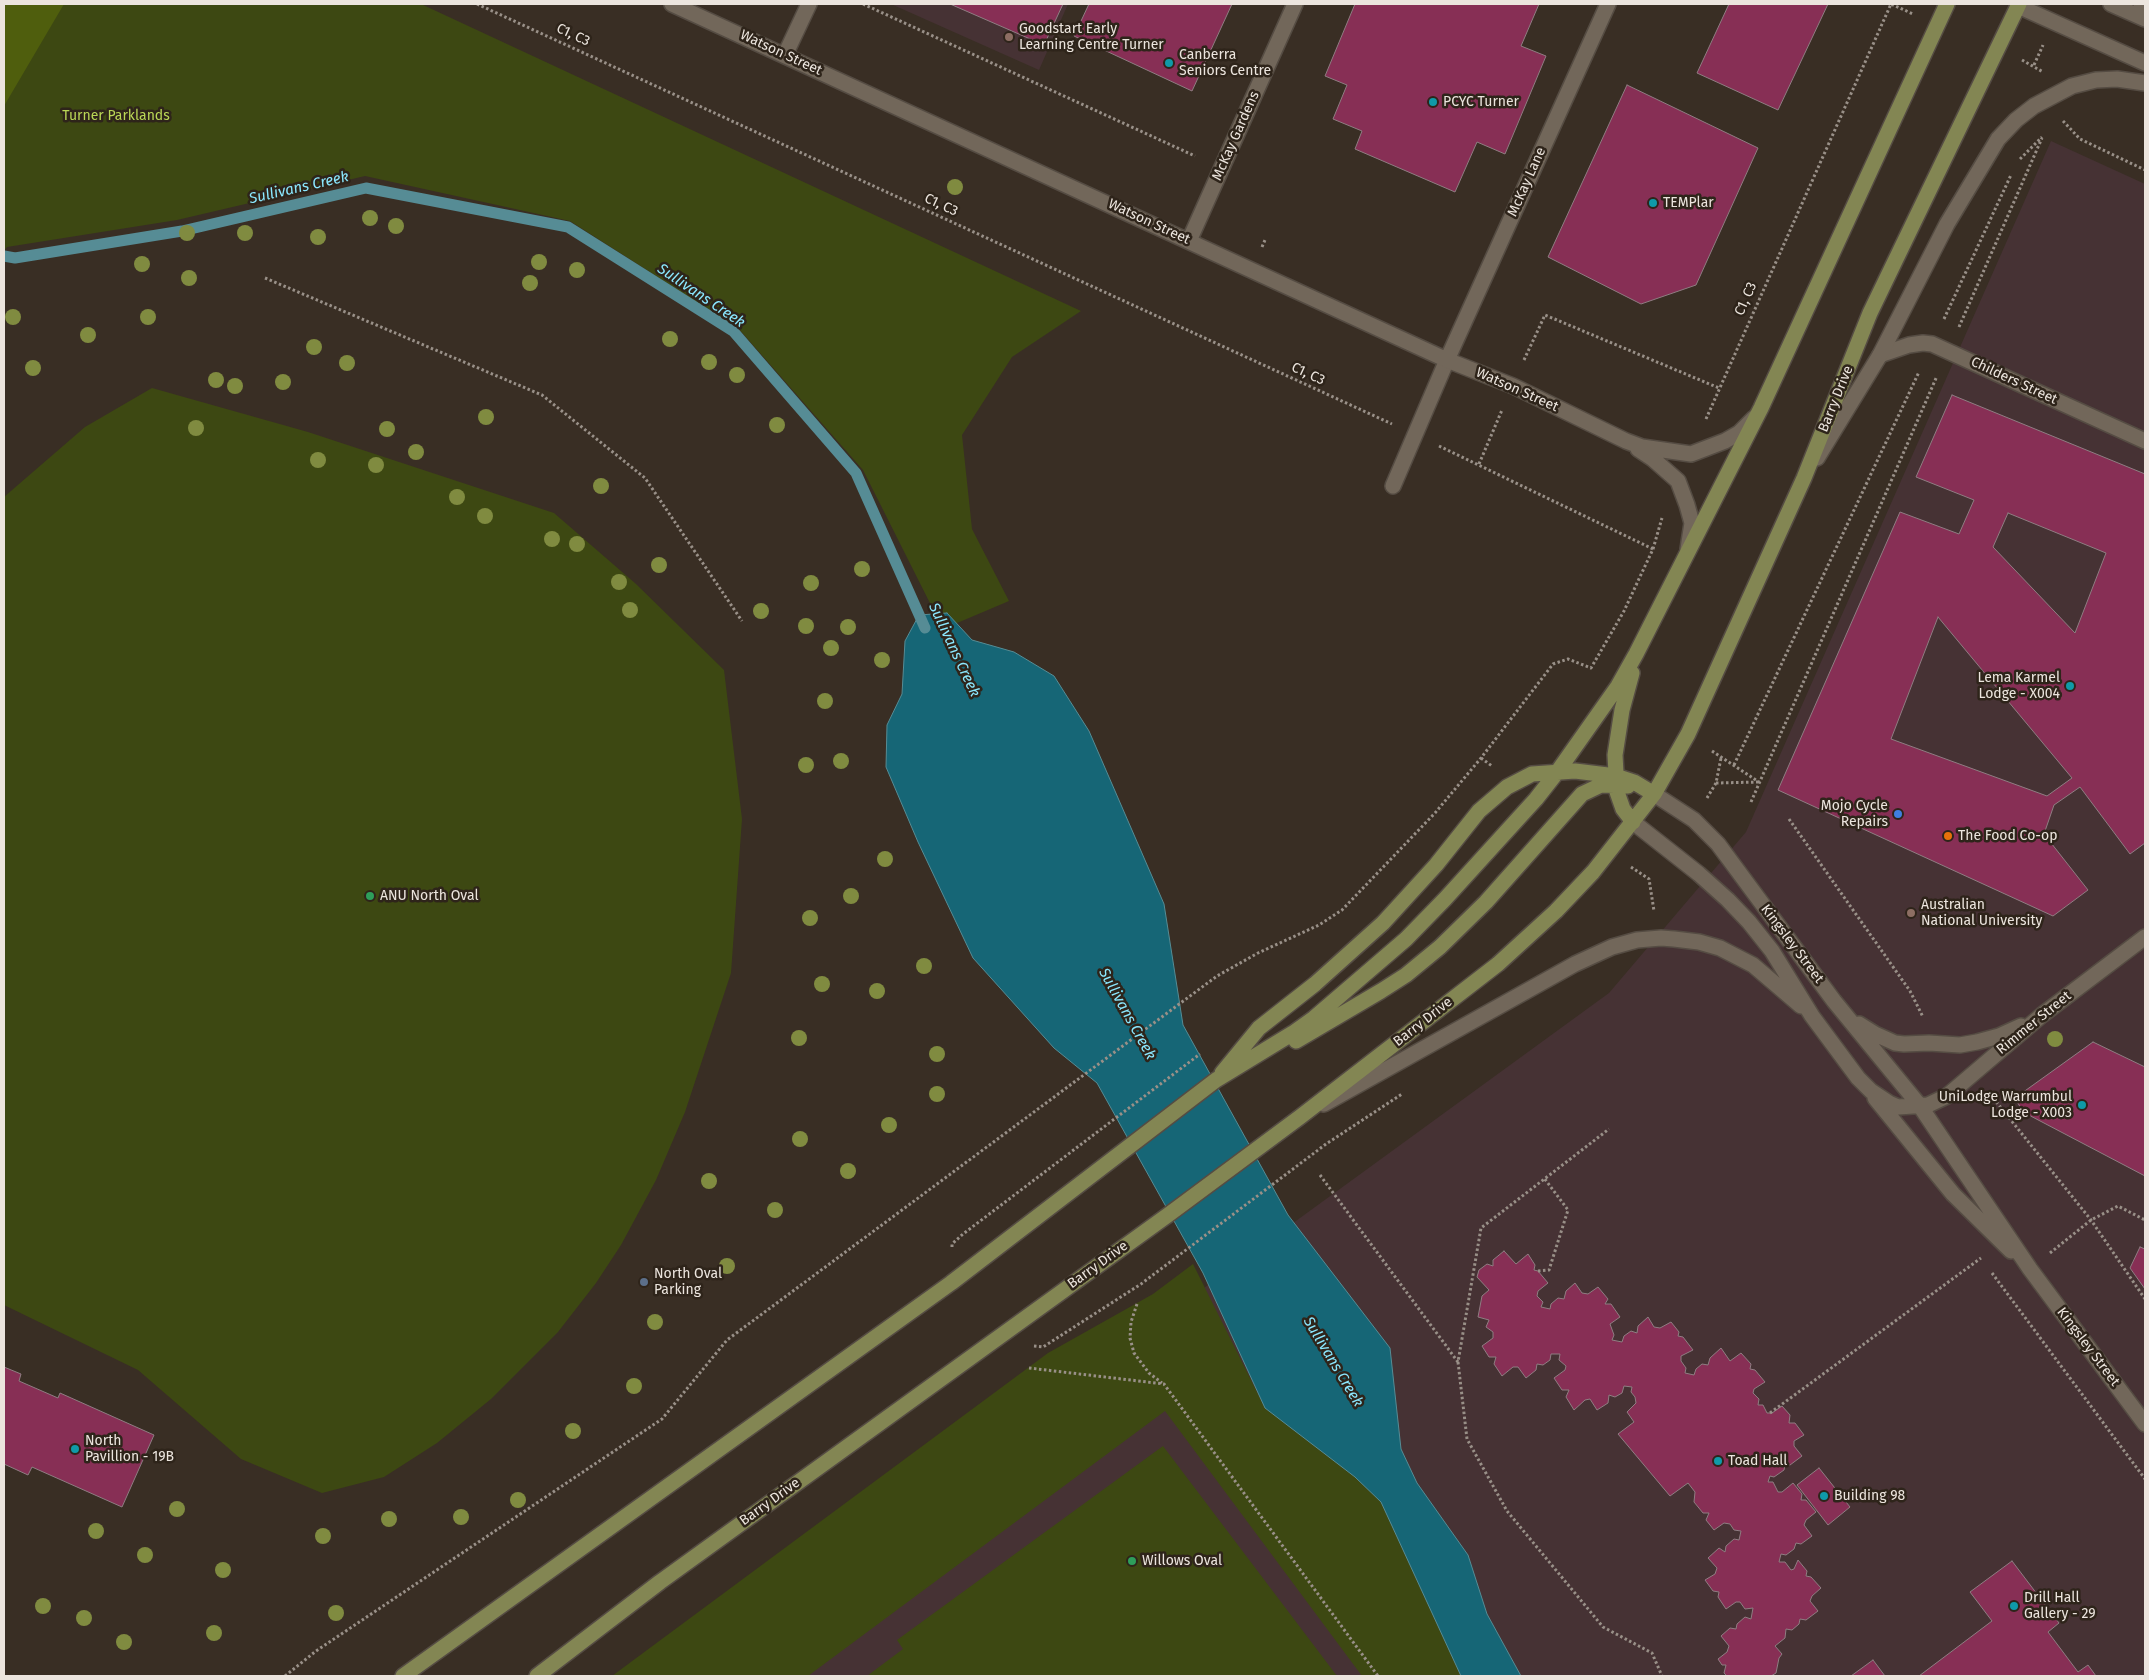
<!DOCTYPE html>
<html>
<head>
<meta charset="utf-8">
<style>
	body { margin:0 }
	#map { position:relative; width:2149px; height:1680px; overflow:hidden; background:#392e24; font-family:"Fira Sans",sans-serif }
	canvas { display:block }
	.frame { position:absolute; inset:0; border:5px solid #ece5de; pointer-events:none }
</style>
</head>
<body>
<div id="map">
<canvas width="2149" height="1680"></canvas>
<div class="frame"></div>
</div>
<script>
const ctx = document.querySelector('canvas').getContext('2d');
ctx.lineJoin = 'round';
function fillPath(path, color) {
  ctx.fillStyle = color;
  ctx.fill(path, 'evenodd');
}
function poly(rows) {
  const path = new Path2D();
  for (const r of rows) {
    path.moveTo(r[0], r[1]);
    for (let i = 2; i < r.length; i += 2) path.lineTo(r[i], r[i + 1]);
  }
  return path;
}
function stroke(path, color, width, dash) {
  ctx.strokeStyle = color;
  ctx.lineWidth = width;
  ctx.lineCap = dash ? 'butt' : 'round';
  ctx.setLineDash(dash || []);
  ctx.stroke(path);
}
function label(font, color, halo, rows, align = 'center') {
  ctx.font = font + ' "Fira Sans",sans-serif';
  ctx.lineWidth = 5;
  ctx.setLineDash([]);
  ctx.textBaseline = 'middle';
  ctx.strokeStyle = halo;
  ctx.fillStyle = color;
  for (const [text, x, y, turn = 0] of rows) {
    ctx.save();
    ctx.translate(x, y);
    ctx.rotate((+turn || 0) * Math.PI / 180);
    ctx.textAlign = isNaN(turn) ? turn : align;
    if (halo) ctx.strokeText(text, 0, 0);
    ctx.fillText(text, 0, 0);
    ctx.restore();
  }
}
fillPath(poly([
	[891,4,1068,4,1039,70],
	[2051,141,2145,184,2145,1676,671,1676,1609,993,1746,832]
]), '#463234');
fillPath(poly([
	[4,4,421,4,1081,311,1012,357,962,435,972,529,1009,601,943,629,863,470,738,328,570,221,365,176,177,220,7,247,4,251],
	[152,388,308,432,554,513,636,584,724,670,742,819,731,973,685,1112,656,1180,621,1245,596,1283,558,1332,491,1399,437,1443,384,1477,322,1493,241,1459,138,1370,4,1305,4,497,85,427],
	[1193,1264,1265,1408,1355,1477,1381,1502,1461,1676,1362,1676,1165,1411,808,1676,612,1676,1048,1353,1153,1294],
	[1163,1446,1337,1676,867,1676,903,1649,897,1640]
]), '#3d4812');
fillPath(poly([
	[4,4,64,4,4,106]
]), '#4f5e0d');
const water = poly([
	[947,613,972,640,1014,652,1054,676,1089,731,1164,904,1183,1025,1288,1215,1390,1348,1401,1449,1417,1483,1468,1555,1487,1614,1521,1676,1461,1676,1381,1502,1355,1477,1265,1408,1203,1273,1097,1083,1054,1048,973,958,918,842,886,767,887,725,902,694,905,641,919,615,947,613]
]);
fillPath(water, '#166676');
stroke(water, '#568c95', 1);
stroke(poly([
	[4,256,15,258,182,231,366,188,568,227,733,331,856,473,925,628]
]), '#568c95', 11);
const building = poly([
	[950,4,1063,4,1044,45,950,4],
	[1089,4,1232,4,1192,91,1074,36,1089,4],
	[1355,4,1539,4,1521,46,1546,56,1505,154,1477,142,1455,192,1355,149,1362,131,1333,119,1347,85,1325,76,1355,4],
	[1729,4,1828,4,1778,110,1697,73,1729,4],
	[1627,85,1758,148,1696,285,1641,304,1548,257,1627,85],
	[1952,395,2145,474,2145,843,2130,854,2080,787,2054,805,2044,834,2088,890,2053,916,1778,790,1900,512,1959,534,1974,500,1916,477,1952,395],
	[2008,513,2106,553,2075,633,1993,547,2008,513],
	[1938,617,2072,778,2047,796,1891,739,1938,617],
	[2093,1042,2145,1067,2145,1176,2023,1112,2015,1098,2093,1042],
	[2140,1247,2145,1249,2145,1289,2130,1268,2140,1247],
	[1504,1251,1516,1264,1528,1254,1535,1265,1534,1270,1538,1271,1548,1283,1538,1291,1537,1296,1543,1302,1541,1307,1550,1309,1551,1304,1558,1298,1564,1299,1566,1291,1575,1283,1582,1293,1588,1294,1598,1287,1608,1299,1605,1304,1611,1304,1620,1317,1610,1324,1614,1335,1612,1340,1622,1342,1624,1336,1631,1331,1637,1333,1638,1326,1648,1317,1654,1327,1660,1328,1671,1322,1679,1332,1678,1336,1683,1337,1693,1350,1681,1356,1681,1361,1686,1368,1685,1373,1694,1375,1696,1369,1702,1364,1708,1365,1710,1358,1721,1348,1730,1361,1741,1353,1751,1364,1750,1369,1755,1370,1765,1382,1754,1389,1753,1393,1759,1399,1758,1405,1763,1405,1767,1413,1772,1413,1782,1406,1790,1415,1789,1423,1795,1423,1804,1435,1794,1441,1794,1446,1802,1456,1790,1465,1785,1465,1784,1470,1774,1477,1770,1476,1768,1482,1773,1482,1778,1492,1782,1492,1793,1483,1802,1494,1801,1500,1806,1500,1816,1512,1806,1520,1804,1525,1812,1536,1801,1544,1796,1543,1794,1549,1786,1555,1781,1554,1779,1562,1785,1562,1791,1570,1794,1569,1798,1560,1807,1571,1806,1576,1811,1577,1821,1588,1812,1596,1810,1601,1818,1611,1806,1620,1800,1619,1799,1624,1792,1630,1786,1629,1785,1638,1775,1646,1782,1654,1779,1658,1776,1673,1771,1676,1727,1676,1724,1673,1726,1665,1722,1665,1718,1659,1727,1652,1729,1646,1721,1636,1730,1628,1736,1629,1737,1624,1745,1617,1751,1619,1753,1608,1745,1609,1740,1602,1736,1602,1726,1609,1718,1597,1719,1592,1713,1591,1705,1580,1715,1574,1717,1568,1708,1558,1719,1548,1725,1552,1726,1546,1734,1539,1739,1540,1741,1531,1734,1530,1730,1524,1724,1523,1714,1530,1706,1520,1709,1513,1703,1513,1694,1502,1695,1492,1688,1483,1670,1496,1618,1434,1634,1422,1627,1412,1636,1403,1635,1397,1631,1392,1632,1387,1624,1386,1622,1393,1615,1397,1609,1395,1608,1403,1597,1410,1590,1399,1585,1400,1574,1410,1566,1397,1569,1390,1562,1390,1554,1378,1565,1370,1566,1366,1559,1360,1560,1354,1551,1354,1550,1360,1543,1365,1537,1364,1536,1370,1526,1378,1518,1367,1513,1367,1502,1376,1494,1364,1496,1357,1489,1357,1482,1346,1493,1338,1493,1332,1486,1327,1489,1320,1478,1317,1482,1296,1489,1290,1477,1277,1479,1270,1487,1264,1493,1266,1493,1260,1504,1251],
	[4,1367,21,1374,19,1381,58,1398,60,1393,154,1435,122,1507,32,1467,28,1475,4,1464,4,1367],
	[1819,1468,1850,1507,1828,1525,1797,1485,1819,1468],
	[2012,1561,2059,1623,2048,1632,2078,1672,2088,1665,2096,1676,1919,1676,1992,1621,1970,1592,2012,1561],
	[1873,1660,1885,1676,1851,1676,1873,1660]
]);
fillPath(building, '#872f55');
stroke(building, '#8f7d82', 1);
const service = poly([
	[1393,486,1447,360]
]);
const minor = poly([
	[672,4,1447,360,1513,386,1626,441,1642,447,1691,454,1725,441,1739,433,1754,418],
	[785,55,809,4],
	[1189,241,1295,4],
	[1880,355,1909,345,1923,343,1932,344,2145,441],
	[1447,360,1608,4],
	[1638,449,1653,459,1678,481,1687,505,1692,523,1688,549],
	[1654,794,1694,820,1718,844,1834,1001,1920,1106,2030,1269,2145,1424],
	[1633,822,1699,874,1728,900,1749,922,1772,951,1812,1016,1858,1078,1871,1091,1889,1103,1898,1107,1928,1105,1947,1096,2042,1015,2145,937],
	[1859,1024,1875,1034,1895,1043,1904,1044,1929,1043,1960,1045,1977,1042,1999,1036,2021,1026],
	[1875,1098,1953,1194,2011,1251],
	[1324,1104,1575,964,1612,947,1637,940,1661,938,1674,939,1699,942,1720,948,1753,965,1801,1006]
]);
const tertiary = poly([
	[2111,4,2145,19],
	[2141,4,2145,8],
	[2018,6,2145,63],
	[1817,458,1880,355,1947,224,1998,139,2016,120,2034,106,2072,86,2096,80,2117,79,2145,83]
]);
const primary = poly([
	[1632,673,1622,710,1615,755,1617,792,1623,809,1633,822],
	[1296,1041,1381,991,1406,975,1440,947,1486,902,1582,794,1601,785,1628,786],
	[1222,1073,1259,1028,1315,984,1383,923,1436,865,1479,811,1507,787,1532,774,1575,771,1616,776,1634,782,1654,794],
	[403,1676,951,1283,1216,1080,1293,1033,1314,1018,1406,939,1445,899,1536,799,1558,771,1618,686,1636,654,1761,408,1947,4],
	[537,1676,660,1582,1168,1215,1300,1117,1498,964,1556,911,1593,872,1654,794,1688,734,1804,478,1870,313,2019,4]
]);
stroke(service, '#554c43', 18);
stroke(minor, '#554c43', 18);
stroke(tertiary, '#554c43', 18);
stroke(primary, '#554c43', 18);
stroke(poly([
	[477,4,1392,424],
	[863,4,1195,156],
	[2022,60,2043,72],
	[2034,65,2043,45],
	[2063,121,2080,139,2145,170],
	[2020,159,2042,137],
	[1262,247,1265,240],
	[265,278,542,395,645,478,742,621],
	[1944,319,2011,175],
	[1959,327,2042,138],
	[1524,360,1545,315,1719,388],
	[1706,419,1891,4,1913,14],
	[1439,446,1653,549],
	[1479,464,1502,410],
	[1712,751,1759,782],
	[1481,758,1492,766],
	[1734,765,1919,372],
	[1716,783,1759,782],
	[1707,798,1716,783,1721,758],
	[1751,802,1937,376],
	[1789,819,1910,991,1923,1017],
	[1631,867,1649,879,1654,911],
	[1990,1094,2091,1220,2145,1299],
	[1320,1175,1458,1362,1481,1228,1609,1129],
	[952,1247,952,1244,963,1234,1200,1054],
	[2050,1253,2091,1220,2118,1206,2145,1220],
	[1538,1271,1549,1270,1568,1210,1544,1178],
	[1992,1273,2145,1479],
	[1137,1304,1131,1322,1130,1338,1134,1353,1149,1373,1162,1383],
	[1034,1346,1043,1347,1141,1284,1326,1144,1402,1094],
	[1458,1362,1467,1439,1507,1511,1603,1627,1652,1653,1662,1676],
	[1029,1368,1164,1384,1378,1676],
	[1770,1413,1981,1258],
	[285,1676,316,1651,662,1419,727,1340,1217,976,1258,953,1319,925,1342,910,1435,813,1481,758,1553,664,1568,659,1591,668,1624,611,1653,549,1662,518]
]), '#999088', 3, [2.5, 2.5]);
stroke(service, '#72675a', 15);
stroke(minor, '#72675a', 15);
stroke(tertiary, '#72675a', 15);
stroke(primary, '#838653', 15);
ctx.fillStyle = '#808b40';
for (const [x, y] of [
	[955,187],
	[370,218],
	[396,226],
	[187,233],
	[245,233],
	[318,237],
	[539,262],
	[142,264],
	[577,270],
	[189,278],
	[530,283],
	[13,317],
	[148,317],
	[88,335],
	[670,339],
	[314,347],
	[709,362],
	[347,363],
	[33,368],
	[737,375],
	[216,380],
	[283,382],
	[235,386],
	[486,417],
	[777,425],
	[196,428],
	[387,429],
	[416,452],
	[318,460],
	[376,465],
	[601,486],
	[457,497],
	[485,516],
	[552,539],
	[577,544],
	[659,565],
	[862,569],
	[619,582],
	[811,583],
	[630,610],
	[761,611],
	[806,626],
	[848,627],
	[831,648],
	[882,660],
	[825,701],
	[841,761],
	[806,765],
	[885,859],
	[851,896],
	[810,918],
	[924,966],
	[822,984],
	[877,991],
	[799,1038],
	[2055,1039],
	[937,1054],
	[937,1094],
	[889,1125],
	[800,1139],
	[848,1171],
	[709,1181],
	[775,1210],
	[727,1266],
	[655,1322],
	[634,1386],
	[573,1431],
	[518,1500],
	[177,1509],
	[461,1517],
	[389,1519],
	[96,1531],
	[323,1536],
	[145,1555],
	[223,1570],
	[43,1606],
	[336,1613],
	[84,1618],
	[214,1633],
	[124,1642]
]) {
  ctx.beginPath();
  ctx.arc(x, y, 8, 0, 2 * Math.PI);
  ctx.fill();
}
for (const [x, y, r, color] of [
	[1009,37,5,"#8d6e63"],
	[1169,63,5,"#0f9aa8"],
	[1433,102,5,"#0f9aa8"],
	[1653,203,5,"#0f9aa8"],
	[2070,686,5,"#0f9aa8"],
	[1898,814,5,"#3f7fe0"],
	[1948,836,5,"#e8710a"],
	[370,896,5,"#2e9e5b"],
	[1911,913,5,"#8d6e63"],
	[2082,1105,5,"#0f9aa8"],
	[644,1282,5,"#5c6f8a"],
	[75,1449,5,"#0f9aa8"],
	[1718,1461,5,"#0f9aa8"],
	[1824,1496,5,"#0f9aa8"],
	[1132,1561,5,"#2e9e5b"],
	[2014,1606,5,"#0f9aa8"]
]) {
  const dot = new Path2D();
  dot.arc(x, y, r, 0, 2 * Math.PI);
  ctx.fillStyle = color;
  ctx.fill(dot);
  stroke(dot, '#2e241a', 2);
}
label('14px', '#ece5de', '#2e241a', [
	["Goodstart Early",1019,29],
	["Learning Centre Turner",1019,45],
	["Canberra",1179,55],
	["Seniors Centre",1179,71],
	["PCYC Turner",1443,102],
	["TEMPlar",1663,203],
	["Lema Karmel",2060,678,"right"],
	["Lodge - X004",2060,694,"right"],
	["Mojo Cycle",1888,806,"right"],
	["Repairs",1888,822,"right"],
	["The Food Co-op",1958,836],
	["ANU North Oval",380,896],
	["Australian",1921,905],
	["National University",1921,921],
	["UniLodge Warrumbul",2072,1097,"right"],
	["Lodge - X003",2072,1113,"right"],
	["North Oval",654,1274],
	["Parking",654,1290],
	["North",85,1441],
	["Pavillion - 19B",85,1457],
	["Toad Hall",1728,1461],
	["Building 98",1834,1496],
	["Willows Oval",1142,1561],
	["Drill Hall",2024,1598],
	["Gallery - 29",2024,1614]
], 'left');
label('14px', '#ece5de', '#2e241a', [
	["C1, C3",573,35,25],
	["Watson Street",781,53,25],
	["McKay Gardens",1236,136,-66],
	["McKay Lane",1527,182,-66],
	["C1, C3",941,205,25],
	["Watson Street",1149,222,25],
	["C1, C3",1746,299,-66],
	["C1, C3",1308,374,25],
	["Childers Street",2014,381,25],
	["Watson Street",1517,390,24],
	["Barry Drive",1836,399,-68],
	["Kingsley Street",1792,944,53],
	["Barry Drive",1423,1022,-38],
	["Rimmer Street",2034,1023,-39],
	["Barry Drive",1098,1265,-36],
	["Kingsley Street",2088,1347,53],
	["Barry Drive",770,1502,-36]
]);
label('14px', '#bad756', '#2e241a', [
	["Turner Parklands",116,116]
]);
label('italic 15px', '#8be8ff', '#2e241a', [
	["Sullivans Creek",299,188,-13],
	["Sullivans Creek",701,296,34],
	["Sullivans Creek",954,650,65],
	["Sullivans Creek",1127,1014,61],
	["Sullivans Creek",1333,1362,59]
]);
</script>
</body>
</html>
